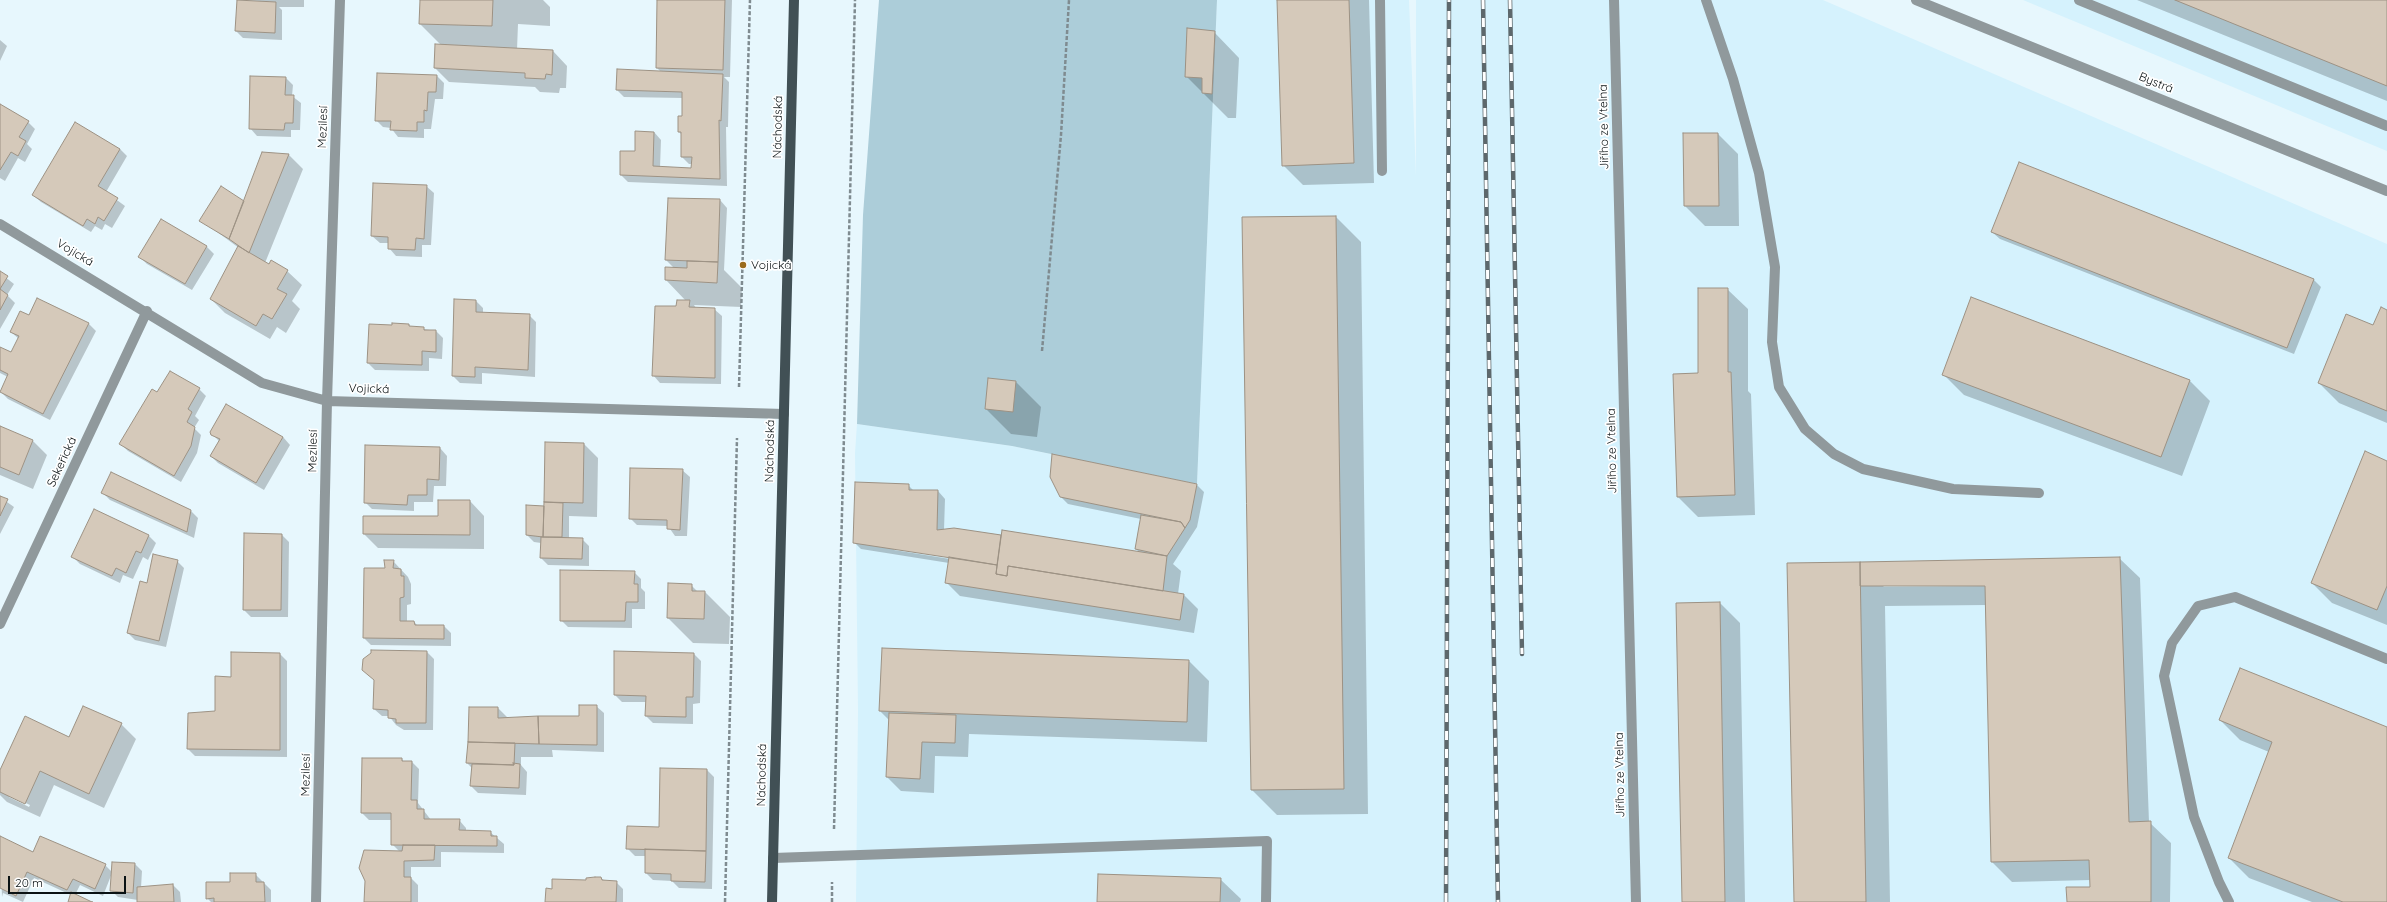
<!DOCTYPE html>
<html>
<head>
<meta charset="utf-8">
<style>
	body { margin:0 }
	#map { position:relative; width:2387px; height:902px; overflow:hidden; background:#e7f7fd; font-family:Quicksand,sans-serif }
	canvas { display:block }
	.scale { position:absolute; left:8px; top:876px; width:118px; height:18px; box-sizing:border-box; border:2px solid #0a1214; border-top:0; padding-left:5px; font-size:12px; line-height:14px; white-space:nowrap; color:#0a1214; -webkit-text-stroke:3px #fff; paint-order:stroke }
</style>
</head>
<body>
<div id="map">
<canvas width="2387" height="902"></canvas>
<div class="scale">20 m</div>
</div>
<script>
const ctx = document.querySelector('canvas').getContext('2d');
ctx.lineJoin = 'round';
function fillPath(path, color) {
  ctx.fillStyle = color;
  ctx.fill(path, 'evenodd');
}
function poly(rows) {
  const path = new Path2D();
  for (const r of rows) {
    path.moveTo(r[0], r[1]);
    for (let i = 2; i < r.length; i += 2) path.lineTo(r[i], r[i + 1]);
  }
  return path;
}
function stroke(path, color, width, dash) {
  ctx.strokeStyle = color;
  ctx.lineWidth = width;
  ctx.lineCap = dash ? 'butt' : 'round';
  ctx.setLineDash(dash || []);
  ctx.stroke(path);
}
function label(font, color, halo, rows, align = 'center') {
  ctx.font = font + ' Quicksand,sans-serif';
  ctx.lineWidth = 3.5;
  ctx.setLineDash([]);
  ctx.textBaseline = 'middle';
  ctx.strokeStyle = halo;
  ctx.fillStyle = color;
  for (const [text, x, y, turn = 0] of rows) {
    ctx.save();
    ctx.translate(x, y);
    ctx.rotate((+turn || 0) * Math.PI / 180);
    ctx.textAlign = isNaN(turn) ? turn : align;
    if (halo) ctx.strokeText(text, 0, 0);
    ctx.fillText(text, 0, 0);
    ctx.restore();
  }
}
fillPath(poly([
	[1217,0,1409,0,1416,176,1416,0,1823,0,2387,244,2387,902,856,902,858,711,855,453,857,424,1012,446,1197,484],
	[2023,0,2387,0,2387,151]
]), '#d5f2fd');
fillPath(poly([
	[879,0,1217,0,1197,484,1012,446,857,424,863,215]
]), '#accdd9');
fillPath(poly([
	[260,0,304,0,304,7,279,7,282,10,282,40,243,38,236,31,238,1],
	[421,0,543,0,550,7,550,26,518,24,517,50,553,51,567,66,566,88,560,88,559,93,540,92,535,87,449,82,435,68,442,46,420,24],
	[658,0,732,0,730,77,724,77,729,82,728,127,726,127,727,186,628,182,621,175,654,132,661,140,660,168,692,169,693,164,689,164,682,157,682,135,679,132,683,117,683,98,624,97,617,90,661,72,657,68],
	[1278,0,1369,0,1374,183,1303,185,1283,165],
	[2137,0,2387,0,2387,101],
	[1214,32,1239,58,1236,118,1228,118,1186,76],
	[0,40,7,46,0,61],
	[378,74,437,76,444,83,443,99,435,99,431,129,424,129,424,138,398,137,391,128,383,127,376,120],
	[286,78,293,85,292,96,301,103,300,130,291,130,291,137,257,136,250,128],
	[0,105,28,122,35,129,27,144,32,149,25,162,18,158,5,181,0,178],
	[76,124,120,149,127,156,106,192,125,206,112,228,105,224,102,230,95,226,91,232,41,202,33,195],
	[1718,134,1738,154,1739,226,1705,226,1685,206],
	[263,153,289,155,303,169,265,263,287,271,302,285,292,301,300,309,286,333,277,327,270,339,225,313,211,299,239,248,201,220,244,202],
	[2020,164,2314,280,2321,287,2294,354,2000,239,1992,232],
	[426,186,434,193,431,245,422,245,422,257,396,256,389,248,389,243,380,243,372,236],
	[720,200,727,208,724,270,742,288,741,307,694,305,696,308,714,309,722,316,721,384,660,383,653,375,677,307,686,301,666,280,666,268,675,269,666,260],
	[1336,217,1361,242,1368,814,1277,815,1252,790,1243,218],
	[206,246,214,254,192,290,147,264,140,257],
	[0,273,14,284,7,295,15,303,0,329],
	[1727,289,1748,309,1748,391,1751,394,1755,515,1698,517,1678,497,1699,374],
	[38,299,89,324,96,331,50,420,8,399,1,392,8,377,0,373,0,348,11,353,19,339,11,332,30,316],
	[476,301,483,308,483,313,529,315,536,322,535,377,482,373,482,384,460,383,453,376],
	[2387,311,2387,423,2339,403,2319,383],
	[370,325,409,325,411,327,436,331,443,338,442,359,429,358,429,371,375,370,368,363],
	[1943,374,2190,381,2210,401,2182,476,1964,395],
	[989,379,1016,382,1041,407,1037,437,1011,434,986,409],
	[199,389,206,396,195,416,199,420,194,428,201,435,197,453,181,482,128,451,121,444,157,393],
	[0,427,33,441,47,455,33,489,0,475],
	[212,434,283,437,290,445,264,490,218,463,211,456,220,442],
	[584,444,598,458,597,517,569,516,569,539,582,539,589,546,589,566,548,565,541,558,541,543,534,542,527,535],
	[440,448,447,456,446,486,434,486,433,502,414,502,414,511,372,509,365,502],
	[2387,462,2387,625,2332,603,2312,583],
	[682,470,690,477,687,536,675,536,668,526,637,525,630,518],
	[908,485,914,491,938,491,945,499,944,530,1140,553,1136,549,1141,519,1068,504,1061,497,1197,485,1204,492,1197,527,1173,564,1181,571,1178,594,1184,595,1198,609,1194,633,960,596,946,582,949,563,861,549,854,542],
	[894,548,950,557,950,559,894,550],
	[103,493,191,511,198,518,194,538,110,500],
	[0,497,14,507,0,534],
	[470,501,484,516,484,549,378,548,364,534,364,517,439,517],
	[95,510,149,536,156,543,148,560,143,557,133,579,123,575,120,583,80,564,73,557],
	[282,535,289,542,288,617,251,617,244,610],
	[2119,558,2140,578,2149,822,2171,843,2170,902,2068,902,2091,888,2091,880,2012,882,1992,862,1987,605,1885,606,1890,902,1795,902,1788,564],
	[1990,584,1990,586,1884,587,1882,585],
	[177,561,184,568,166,647,135,640,128,633,148,584],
	[393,561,408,577,411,584,411,604,407,605,407,622,414,622,418,626,444,626,451,633,451,646,371,645,364,638,386,569],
	[634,572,641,579,641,588,645,592,645,609,632,609,632,628,568,627,561,620],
	[669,584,691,585,698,592,705,592,730,617,729,644,693,643,668,618],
	[1720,603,1740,623,1745,902,1683,902],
	[427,652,434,659,433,730,404,730,396,725,389,716,382,716,374,709,375,681,363,670],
	[280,654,287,661,287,757,195,756,188,749,189,714,216,712,232,678],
	[694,654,701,661,700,703,693,704,693,724,653,723,646,716,646,702,622,702,615,695],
	[1189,661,1209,681,1207,742,969,734,968,757,935,756,934,793,901,791,887,777,890,721,880,711],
	[596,706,604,713,604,752,552,750,553,757,521,757,521,765,527,772,526,795,478,793,471,786,472,768,467,763,498,708,508,718,580,717],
	[2220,720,2387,729,2387,902,2312,902,2249,878,2229,858,2269,752,2240,740],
	[121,724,136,739,104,808,54,785,40,817,7,802,0,795,0,772,69,738],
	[9,795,30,805,29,807,9,797],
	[402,759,404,762,412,762,419,769,418,803,431,820,459,820,466,828,466,831,490,832,504,844,504,853,441,852,441,867,411,867,411,878,418,885,418,902,365,902,400,852,392,844,392,820,369,820,362,813],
	[707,770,714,777,712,889,679,888,672,881,653,880,646,873,646,856,635,856,627,848,660,828],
	[0,838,34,853,105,865,112,872,135,864,142,871,141,888,173,885,180,892,181,902,138,902,138,900,118,897,111,890,112,873,103,896,80,885,75,895,90,902,69,902,71,895,34,878,23,902,3,893,2,897],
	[255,874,271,890,271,902,211,902,207,898,231,883],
	[601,878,605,881,616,882,623,889,623,902,546,902,553,890],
	[1220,879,1241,899,1240,902,1098,902]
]), '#0003');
const building = poly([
	[237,0,276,2,275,33,235,31,237,0],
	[420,0,493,0,492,26,419,24,420,0],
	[657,0,725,0,723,70,656,68,657,0],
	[1277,0,1349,0,1354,163,1282,166,1277,0],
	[2175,0,2387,0,2387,86,2175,0],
	[1187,28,1215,31,1212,94,1202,93,1202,78,1185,77,1187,28],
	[435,44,553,50,552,75,546,74,545,79,525,78,525,73,434,68,435,44],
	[617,69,723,74,721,121,719,120,720,179,620,175,620,151,635,151,635,131,654,132,653,166,691,168,692,157,681,157,681,132,678,132,678,116,682,116,682,92,616,90,617,69],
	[377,73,437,75,436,92,428,92,427,111,424,110,424,122,417,122,417,131,390,130,391,121,375,121,377,73],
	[250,76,286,77,285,95,294,95,293,123,285,123,284,130,249,129,250,76],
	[0,104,29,121,19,137,26,141,18,156,11,152,0,170,0,104],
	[75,122,120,149,98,186,118,198,104,221,98,217,95,224,87,219,83,226,32,195,75,122],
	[1683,133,1718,133,1719,206,1684,206,1683,133],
	[262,152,289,154,249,253,229,239,262,152],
	[2019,162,2314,279,2287,348,1991,232,2019,162],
	[373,183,427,185,424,239,416,238,415,250,388,249,388,237,371,236,373,183],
	[221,186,244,201,229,239,199,221,221,186],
	[668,198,720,199,718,262,665,260,668,198],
	[1336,216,1344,789,1251,790,1242,217,1336,216],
	[161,219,207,246,185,284,138,257,161,219],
	[238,246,269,264,271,260,288,270,277,289,287,294,272,319,263,314,256,326,210,299,238,246],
	[687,261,718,262,717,283,665,280,665,267,687,268,687,261],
	[0,271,8,276,0,289,0,271],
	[1698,288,1728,288,1728,372,1731,372,1735,495,1677,497,1673,374,1698,373,1698,288],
	[0,289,8,295,0,310,0,289],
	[1971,297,2190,380,2161,457,1942,375,1971,297],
	[37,298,89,323,43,414,0,392,8,374,0,370,0,347,11,352,19,336,10,332,20,311,29,315,37,298],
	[454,299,476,300,476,312,530,314,528,370,475,367,475,377,452,376,454,299],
	[677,300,690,300,689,307,715,308,715,378,652,376,655,306,676,306,677,300],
	[2381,307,2387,310,2387,411,2318,383,2346,314,2373,325,2381,307],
	[392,323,409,324,409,326,424,327,424,330,436,330,436,352,422,351,422,365,367,363,369,324,392,325,392,323],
	[170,371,200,388,188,409,192,412,187,422,195,427,191,446,174,476,119,444,152,389,157,392,170,371],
	[988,378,1016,381,1013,412,985,409,988,378],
	[226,404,283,437,256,483,210,456,220,439,211,435,210,432,226,404],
	[0,426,33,440,19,475,0,467,0,426],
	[545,442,584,443,583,503,544,502,545,442],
	[365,445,440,447,439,480,427,479,427,495,408,495,407,505,364,503,365,445],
	[2365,451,2387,461,2387,586,2377,610,2311,583,2365,451],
	[1052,454,1197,484,1190,520,1185,528,1181,522,1060,497,1050,477,1052,454],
	[630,468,683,469,680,530,667,529,667,520,629,519,630,468],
	[111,472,191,510,187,532,101,493,111,472],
	[855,482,909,484,909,490,938,490,937,530,954,528,1001,535,997,565,853,543,855,482],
	[0,496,8,499,0,516,0,496],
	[438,500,470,500,470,535,363,534,363,516,438,516,438,500],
	[544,502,563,503,562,537,543,537,544,502],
	[526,505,544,506,543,537,526,535,526,505],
	[94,509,149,535,141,553,136,551,126,573,116,568,112,576,71,557,94,509],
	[1141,515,1181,522,1185,528,1167,556,1135,549,1141,515],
	[1002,530,1167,556,1163,591,1008,566,1007,576,996,574,1002,530],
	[244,533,282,534,281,610,243,610,244,533],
	[541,537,583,538,582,559,540,558,541,537],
	[153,554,178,560,159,641,127,633,140,581,147,583,153,554],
	[949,557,997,565,996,574,1007,576,1008,566,1184,594,1180,620,945,583,949,557],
	[2120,557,2129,822,2151,821,2151,902,2067,902,2066,887,2090,887,2089,860,1991,862,1985,586,1860,586,1860,562,2120,557],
	[384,560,394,560,393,568,401,569,401,576,404,576,404,597,400,598,400,621,414,621,415,625,444,625,444,639,363,638,364,568,385,568,384,560],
	[1860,562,1866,902,1794,902,1787,563,1860,562],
	[560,570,635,571,634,584,638,584,638,602,626,602,625,621,560,621,560,570],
	[668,583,692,584,692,591,705,591,704,619,667,618,668,583],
	[1720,602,1725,902,1682,902,1676,603,1720,602],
	[882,648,1189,660,1187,722,879,711,882,648],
	[371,650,427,651,426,723,396,723,396,719,388,718,388,710,373,709,374,680,362,670,363,659,371,653,371,650],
	[614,651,694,653,693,697,686,697,686,717,645,716,646,696,614,695,614,651],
	[231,652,280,653,280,750,187,749,188,713,215,711,215,676,231,677,231,652],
	[2240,668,2387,727,2387,902,2343,902,2228,858,2272,742,2219,720,2240,668],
	[579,705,597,705,597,745,539,744,538,716,579,716,579,705],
	[83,706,122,723,89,794,40,771,25,804,0,792,0,770,25,716,69,737,83,706],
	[469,707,498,707,498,718,538,716,539,744,468,742,469,707],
	[889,713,956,715,955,743,922,742,920,779,886,777,889,713],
	[468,742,515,743,514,765,466,763,468,742],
	[362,758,402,758,402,761,412,761,411,800,417,800,417,809,424,809,424,819,460,819,459,830,491,831,491,836,497,836,497,846,391,845,391,813,361,813,362,758],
	[513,763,520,764,519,788,470,786,472,764,514,765,513,763],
	[660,768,707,769,706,851,626,849,627,826,659,827,660,768],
	[0,836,33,852,40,836,106,864,95,889,73,879,67,890,27,872,16,896,0,888,0,836],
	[403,845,435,845,434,860,404,861,404,877,411,877,411,902,364,902,365,881,359,868,364,850,402,851,403,845],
	[645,849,706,851,705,882,671,881,671,874,645,873,645,849],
	[112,862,135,863,133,893,110,891,112,862],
	[230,873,256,873,256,882,264,882,265,902,214,902,214,898,206,899,206,882,230,882,230,873],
	[1098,874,1221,878,1220,902,1097,902,1098,874],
	[595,877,601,877,602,880,617,881,616,902,545,902,546,888,552,889,552,879,586,880,586,878,595,877],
	[173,884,174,902,137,902,137,887,173,884],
	[71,892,92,902,93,902,68,902,71,892]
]);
fillPath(building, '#d5c9ba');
stroke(building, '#9d9284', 1);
stroke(poly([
	[1042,351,1061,135,1069,0],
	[739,387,750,0],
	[834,829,855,0],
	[725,902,737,438],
	[832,902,832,882]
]), '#7f8b90', 2.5, [4, 2]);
stroke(poly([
	[1380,0,1382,171],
	[1614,0,1636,902],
	[1706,0,1733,79,1759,173,1775,267,1772,342,1779,387,1805,429,1834,454,1863,469,1953,489,2039,493],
	[1916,0,2387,191],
	[2079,0,2387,126],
	[0,224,262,383,327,401,784,414],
	[0,624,147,311],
	[773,858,1267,841,1266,902],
	[316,902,327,401,340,0],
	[2229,902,2219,882,2194,817,2164,676,2172,643,2198,606,2235,597,2387,659]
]), '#90999c', 10);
stroke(poly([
	[772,902,794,0]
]), '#415055', 10);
const rail = poly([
	[1483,0,1498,902],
	[1510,0,1522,654],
	[1446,902,1449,0]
]);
stroke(rail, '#5d686c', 4.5);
stroke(rail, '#fff', 3, [9]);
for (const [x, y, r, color] of [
	[743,265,4,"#9a6b1d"]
]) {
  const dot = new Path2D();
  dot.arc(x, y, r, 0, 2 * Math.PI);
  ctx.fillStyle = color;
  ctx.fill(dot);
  stroke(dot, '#fff', 1.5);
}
label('12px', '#0a1214', '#fff', [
	["Bystrá",2156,83,22],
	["Mezilesí",323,127,-88],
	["Náchodská",778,127,-89],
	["Jiřího ze Vtelna",1604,127,-91],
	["Vojická",75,253,31],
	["Vojická",369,389,2],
	["Mezilesí",313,451,-89],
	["Náchodská",770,451,-89],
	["Jiřího ze Vtelna",1612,451,-91],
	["Sekeřická",62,462,-65],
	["Mezilesí",306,775,-89],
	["Náchodská",762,775,-89],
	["Jiřího ze Vtelna",1620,775,-91]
]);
label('12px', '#0a1214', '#fff', [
	["Vojická",751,265]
], 'left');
</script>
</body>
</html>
